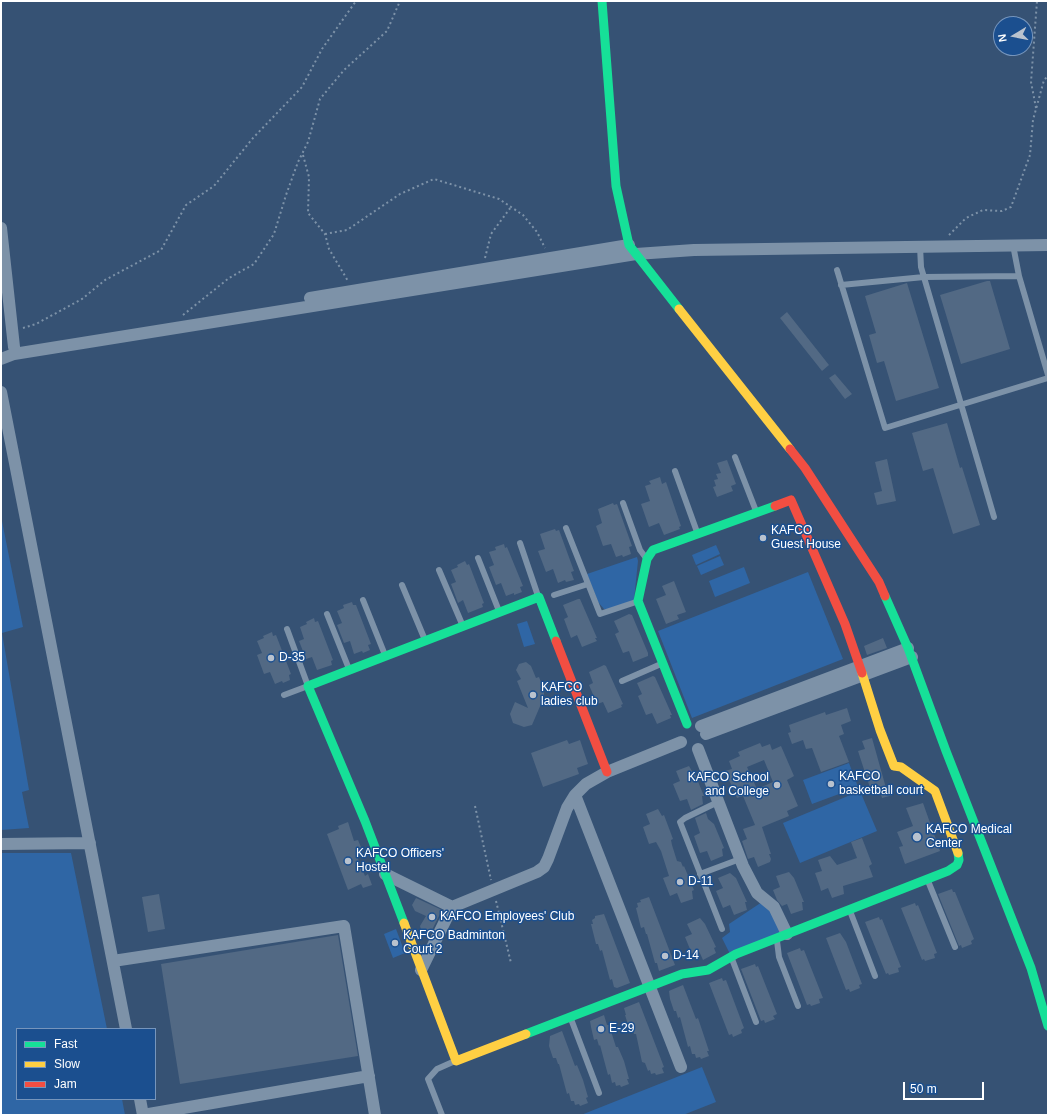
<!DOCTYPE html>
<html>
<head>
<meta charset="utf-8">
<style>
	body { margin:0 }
	#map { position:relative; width:1049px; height:1116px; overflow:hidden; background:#365274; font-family:Helvetica,sans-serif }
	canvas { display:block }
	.frame { position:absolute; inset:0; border:2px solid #fff; pointer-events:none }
	.legend { position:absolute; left:16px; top:1028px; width:140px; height:72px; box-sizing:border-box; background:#1b4f8f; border:1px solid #7695bc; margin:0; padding:5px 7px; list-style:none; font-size:12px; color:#fff }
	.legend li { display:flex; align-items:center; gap:8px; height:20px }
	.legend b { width:20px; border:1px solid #7695bc }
	.north { position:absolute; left:993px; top:16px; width:40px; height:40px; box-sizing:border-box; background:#1b4f8f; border:1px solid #7695bc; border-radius:50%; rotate:260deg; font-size:11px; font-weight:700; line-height:16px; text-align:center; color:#fff }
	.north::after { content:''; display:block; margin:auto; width:14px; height:18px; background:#b9c2ce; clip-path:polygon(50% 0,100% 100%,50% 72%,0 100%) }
	.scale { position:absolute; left:903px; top:1082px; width:81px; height:18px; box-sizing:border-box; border:2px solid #fff; border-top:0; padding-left:5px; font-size:12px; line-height:14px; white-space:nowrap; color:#fff; -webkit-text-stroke:3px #1b4f8f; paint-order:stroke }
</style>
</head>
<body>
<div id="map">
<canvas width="1049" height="1116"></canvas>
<div class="frame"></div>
<ul class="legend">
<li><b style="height:5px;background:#16e098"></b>Fast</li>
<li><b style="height:5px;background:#ffcf43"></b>Slow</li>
<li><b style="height:5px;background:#f24e42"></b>Jam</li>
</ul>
<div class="north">N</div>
<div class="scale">50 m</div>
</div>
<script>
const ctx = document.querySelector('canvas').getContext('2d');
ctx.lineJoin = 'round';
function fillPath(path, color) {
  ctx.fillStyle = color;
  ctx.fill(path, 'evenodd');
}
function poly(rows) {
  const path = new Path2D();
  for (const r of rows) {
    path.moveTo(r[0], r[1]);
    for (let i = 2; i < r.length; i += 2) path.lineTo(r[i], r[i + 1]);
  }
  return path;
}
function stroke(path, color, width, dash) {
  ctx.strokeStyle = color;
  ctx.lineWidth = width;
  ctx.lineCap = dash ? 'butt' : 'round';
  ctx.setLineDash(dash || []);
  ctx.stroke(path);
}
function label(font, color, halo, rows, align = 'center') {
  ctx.font = font + ' Helvetica,sans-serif';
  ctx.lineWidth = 3;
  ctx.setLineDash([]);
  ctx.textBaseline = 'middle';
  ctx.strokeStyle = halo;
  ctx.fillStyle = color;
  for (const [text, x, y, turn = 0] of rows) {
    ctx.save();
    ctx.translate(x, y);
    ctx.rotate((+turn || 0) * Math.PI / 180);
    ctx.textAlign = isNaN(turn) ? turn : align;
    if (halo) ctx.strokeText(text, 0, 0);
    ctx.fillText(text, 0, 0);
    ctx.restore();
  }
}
fillPath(poly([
	[1,516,23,627,2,633,29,790,22,792,29,828,1,830],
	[716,545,720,554,696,565,692,555],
	[720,556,724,565,701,575,697,566],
	[637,557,638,561,634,600,607,610,604,609,598,602,587,574],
	[744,567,750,583,715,597,709,581],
	[808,572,843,659,692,718,658,631],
	[527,621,535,644,524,647,517,624],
	[849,763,858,787,812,804,803,780],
	[860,791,877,831,800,863,783,823],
	[1,853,71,853,107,1029,17,1029,17,1099,122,1099,125,1115,1,1115],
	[762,902,771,909,782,932,730,954,722,938,730,932,729,924],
	[396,929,405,953,393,958,384,934],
	[702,1067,716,1102,683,1115,581,1115]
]), '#2f66a5');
fillPath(poly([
	[987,281,990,281,1010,349,961,364,940,295],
	[907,283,939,388,896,401,884,361,877,363,869,335,876,333,865,296],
	[787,312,829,365,822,371,780,318],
	[835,374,852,394,845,399,829,378],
	[947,423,960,468,962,467,980,525,953,534,933,468,923,471,912,433],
	[887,459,896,501,877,505,874,493,882,491,875,462],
	[727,460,736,484,731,486,733,491,717,497,713,487,716,486,714,480,718,479,716,474,721,473,717,463],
	[660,477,662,484,666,482,681,526,679,527,680,529,664,535,659,523,649,527,641,504,650,501,645,486,651,484,649,481],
	[613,503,614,505,617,504,632,546,629,547,631,554,623,557,622,555,616,557,611,544,603,546,596,526,602,523,598,509],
	[555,529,556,531,559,530,574,571,571,572,574,580,566,582,565,580,558,583,553,569,546,572,538,551,545,549,540,534],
	[504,544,505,548,507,547,523,586,520,587,522,592,514,595,514,593,506,596,501,583,496,585,489,567,494,565,489,552,496,550,495,547],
	[465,561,467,565,469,564,484,603,482,604,483,607,468,613,463,600,458,603,451,584,456,582,451,570,458,567,457,565],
	[674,581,686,612,677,615,679,619,666,624,656,599,666,595,662,586],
	[578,599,580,599,597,638,595,638,597,641,582,647,577,635,571,638,564,619,568,617,563,605],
	[352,602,353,605,356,605,371,644,368,645,370,650,363,653,362,651,354,654,350,641,344,643,337,625,342,623,337,611,344,608,343,605],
	[629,614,632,615,648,653,648,656,633,662,629,651,623,653,615,634,619,632,614,621],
	[314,618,315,622,318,621,333,660,331,661,332,665,317,670,312,657,306,659,299,641,304,639,300,627,307,624,306,622],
	[272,632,273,636,276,635,291,674,289,675,290,680,283,683,282,681,275,684,270,672,264,674,257,655,262,653,257,641,264,638,263,636],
	[883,638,887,648,867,655,864,646],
	[526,662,531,666,536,678,539,677,544,690,544,697,532,725,524,727,513,723,510,714,515,702,528,708,517,681,521,679,516,670,519,664],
	[604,665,606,666,623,704,621,705,622,707,608,713,603,702,597,704,589,685,593,683,589,672],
	[653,676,655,677,672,715,670,715,671,718,657,724,652,713,646,715,638,696,642,694,637,683],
	[847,708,851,721,841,725,844,734,839,736,849,762,821,772,812,748,806,749,803,740,792,744,788,733,791,732,789,725,825,712,826,715],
	[872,738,886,788,890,786,893,795,882,798,880,791,872,794,858,751,865,749,862,741],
	[567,740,569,744,580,740,588,764,577,768,579,774,543,787,531,753],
	[760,743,762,747,770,744,772,750,781,746,794,776,787,780,798,806,787,811,789,816,762,827,771,854,769,854,771,859,770,862,758,867,754,857,748,859,742,841,747,839,743,829,755,825,743,796,737,798,725,771,732,769,729,761,740,756,738,752],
	[764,760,773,782,757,789,747,767],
	[689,766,693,773,694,772,704,796,702,796,703,804,691,810,687,799,680,801,673,784,680,781,676,771],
	[923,803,940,851,905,864,899,847,903,846,897,832,913,826,906,808],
	[658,809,662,816,664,815,673,839,671,840,672,845,677,861,681,862,683,867,684,866,694,890,692,891,693,899,681,903,677,893,670,896,663,878,669,876,661,851,656,842,649,844,643,827,650,824,646,814],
	[706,813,708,819,714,824,724,848,722,849,723,856,711,861,707,851,700,853,694,836,700,833,695,818],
	[348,822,354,841,358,840,363,852,356,854,365,876,368,874,372,885,363,888,361,884,348,890,327,834,339,829,338,826],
	[862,838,872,864,869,866,873,877,843,886,844,894,832,898,828,888,821,891,820,887,815,873,822,871,818,860,830,856,837,865,857,858,851,842],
	[789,872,794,878,804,902,802,902,803,910,791,914,787,904,782,906,777,900,773,890,780,887,776,876],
	[730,873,736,878,747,902,745,902,747,910,734,915,730,905,723,908,716,891,723,888,718,878],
	[952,889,953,892,955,892,974,939,971,941,972,944,962,948,961,945,959,946,938,894],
	[159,894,165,929,148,932,142,897],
	[649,897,675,965,659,971,657,963,655,963,647,934,646,934,644,927,641,928,636,908,638,907,637,903,641,902,640,900],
	[416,898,442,910,429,936,422,933,420,926,426,916,415,911,412,905],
	[915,903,916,906,918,905,937,953,934,954,935,958,925,961,924,959,922,960,901,908],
	[604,914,630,983,617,988,614,987,612,979,610,980,602,950,600,951,598,944,596,944,591,924,593,924,592,920,595,918,595,916],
	[879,917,880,920,882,919,901,967,898,968,899,972,889,975,888,973,886,974,865,922],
	[700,918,705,924,716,947,714,948,716,953,703,960,699,951,692,954,685,937,692,934,687,924],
	[840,933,846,942,862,984,859,985,860,988,850,992,849,989,846,990,826,938],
	[338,935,358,1056,180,1084,161,964],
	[800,948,801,951,804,950,823,998,819,999,820,1003,811,1006,810,1004,807,1005,787,953],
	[755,964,756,967,758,966,777,1014,773,1016,775,1019,765,1023,764,1020,761,1021,741,969],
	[722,978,723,981,726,980,744,1028,741,1030,742,1033,733,1037,732,1034,729,1035,709,983],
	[683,985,696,1019,698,1018,709,1051,707,1051,709,1056,701,1059,700,1057,696,1058,695,1054,692,1054,690,1046,688,1047,680,1017,678,1018,676,1011,674,1011,670,999,669,991,671,990],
	[639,1002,664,1067,662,1068,664,1073,656,1075,655,1073,651,1074,650,1070,648,1071,645,1063,642,1062,636,1034,634,1034,632,1027,629,1028,625,1015,626,1015,624,1008],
	[604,1015,607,1025,609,1025,616,1047,618,1047,624,1061,629,1079,627,1079,629,1084,621,1087,620,1085,616,1086,615,1082,612,1083,610,1074,608,1075,600,1045,599,1046,597,1039,594,1040,591,1027,590,1021],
	[562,1031,575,1066,577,1065,583,1080,588,1097,586,1098,588,1103,580,1106,579,1104,575,1105,574,1101,571,1101,569,1093,567,1094,559,1064,558,1064,556,1058,553,1058,549,1046,550,1036]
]), '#526984');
stroke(poly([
	[1036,108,1031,82,1037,1],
	[303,155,309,177,308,213,325,234,329,249,348,281],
	[325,234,347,230,400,194,434,179,499,199,523,215,537,232,545,248],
	[949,235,966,218,983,210,1002,211,1011,207,1030,155,1033,120,1044,80,1048,76],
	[485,258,491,234,511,207],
	[183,315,229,278,254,264,274,234,286,195,298,162,308,142,320,99,344,70,387,31,400,1],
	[23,328,36,324,82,299,105,280,161,250,186,205,214,186,253,138,302,87,322,49,356,1],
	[475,806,491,880],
	[496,901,511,963]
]), '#7d92a8', 2, [2, 3]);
stroke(poly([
	[1013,245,1019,276,1048,375],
	[920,246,921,267,994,517],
	[837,270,885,428,1048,378],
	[841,285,924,277,1019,276],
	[735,457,756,511],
	[675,471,697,532],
	[623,503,640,550,646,558],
	[566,528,600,614,636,602],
	[520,543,538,596],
	[478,558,499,611],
	[439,570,462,624],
	[402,585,425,640],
	[554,595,588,584],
	[363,600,385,655],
	[327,614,349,669],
	[622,681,661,664],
	[284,695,308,686,287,629],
	[718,802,685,818,680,822,722,929],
	[700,874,740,859],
	[928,881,955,947],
	[850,911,875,976],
	[777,941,779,957,798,1006],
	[732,959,756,1022],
	[571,1019,599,1093],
	[442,1115,428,1079,437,1069,455,1061]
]), '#7d92a8', 6);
stroke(poly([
	[1,228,14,347],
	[310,298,629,245],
	[1,359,14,354,636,254,694,250,1048,245],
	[1,392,126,1029],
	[701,726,908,648],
	[706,734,912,657],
	[681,742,607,772,586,784,575,795,681,1067],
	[698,749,743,866,757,893,774,907,787,934],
	[1,844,90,843],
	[385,874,452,907,537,872,544,867,548,859,567,808,575,795],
	[113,961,344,926,375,1115],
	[421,970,452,907],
	[140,1099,143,1115],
	[143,1115,369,1076]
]), '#7d92a8', 12);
stroke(poly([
	[602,1,616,186,629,245,679,309],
	[885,596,908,648,946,751,1031,968,1048,1026],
	[687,724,638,601,647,559,653,550,775,506],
	[404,923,365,821,308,686,539,597,556,641],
	[526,1034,682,974,708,970,736,954,948,871,957,865,959,860,958,853]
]), '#16e098', 9);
stroke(poly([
	[679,309,790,449],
	[862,673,880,730,894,766,901,767,935,791,958,853],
	[404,923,456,1061,526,1034]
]), '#ffcf43', 9);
stroke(poly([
	[790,449,805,468,879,582,885,596],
	[775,506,791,500,845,624,862,673],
	[556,641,607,772]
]), '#f24e42', 9);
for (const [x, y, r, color] of [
	[763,538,4,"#b9c2ce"],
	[271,658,4,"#b9c2ce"],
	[533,695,4,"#b9c2ce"],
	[831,784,4,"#b9c2ce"],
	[777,785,4,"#b9c2ce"],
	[917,837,5,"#b9c2ce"],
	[348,861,4,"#b9c2ce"],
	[680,882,4,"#b9c2ce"],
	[432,917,4,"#b9c2ce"],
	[395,943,4,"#b9c2ce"],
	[665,956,4,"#b9c2ce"],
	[601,1029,4,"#b9c2ce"]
]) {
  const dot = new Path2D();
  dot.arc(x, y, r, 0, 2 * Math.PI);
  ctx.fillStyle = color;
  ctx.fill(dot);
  stroke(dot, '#1b4f8f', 1.5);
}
label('12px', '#fff', '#1b4f8f', [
	["KAFCO",771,531],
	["Guest House",771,545],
	["D-35",279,658],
	["KAFCO",541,688],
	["ladies club",541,702],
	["KAFCO",839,777],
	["basketball court",839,791],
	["KAFCO School",769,778,"right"],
	["and College",769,792,"right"],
	["KAFCO Medical",926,830],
	["Center",926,844],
	["KAFCO Officers'",356,854],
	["Hostel",356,868],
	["D-11",688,882],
	["KAFCO Employees' Club",440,917],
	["KAFCO Badminton",403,936],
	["Court 2",403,950],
	["D-14",673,956],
	["E-29",609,1029]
], 'left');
</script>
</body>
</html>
